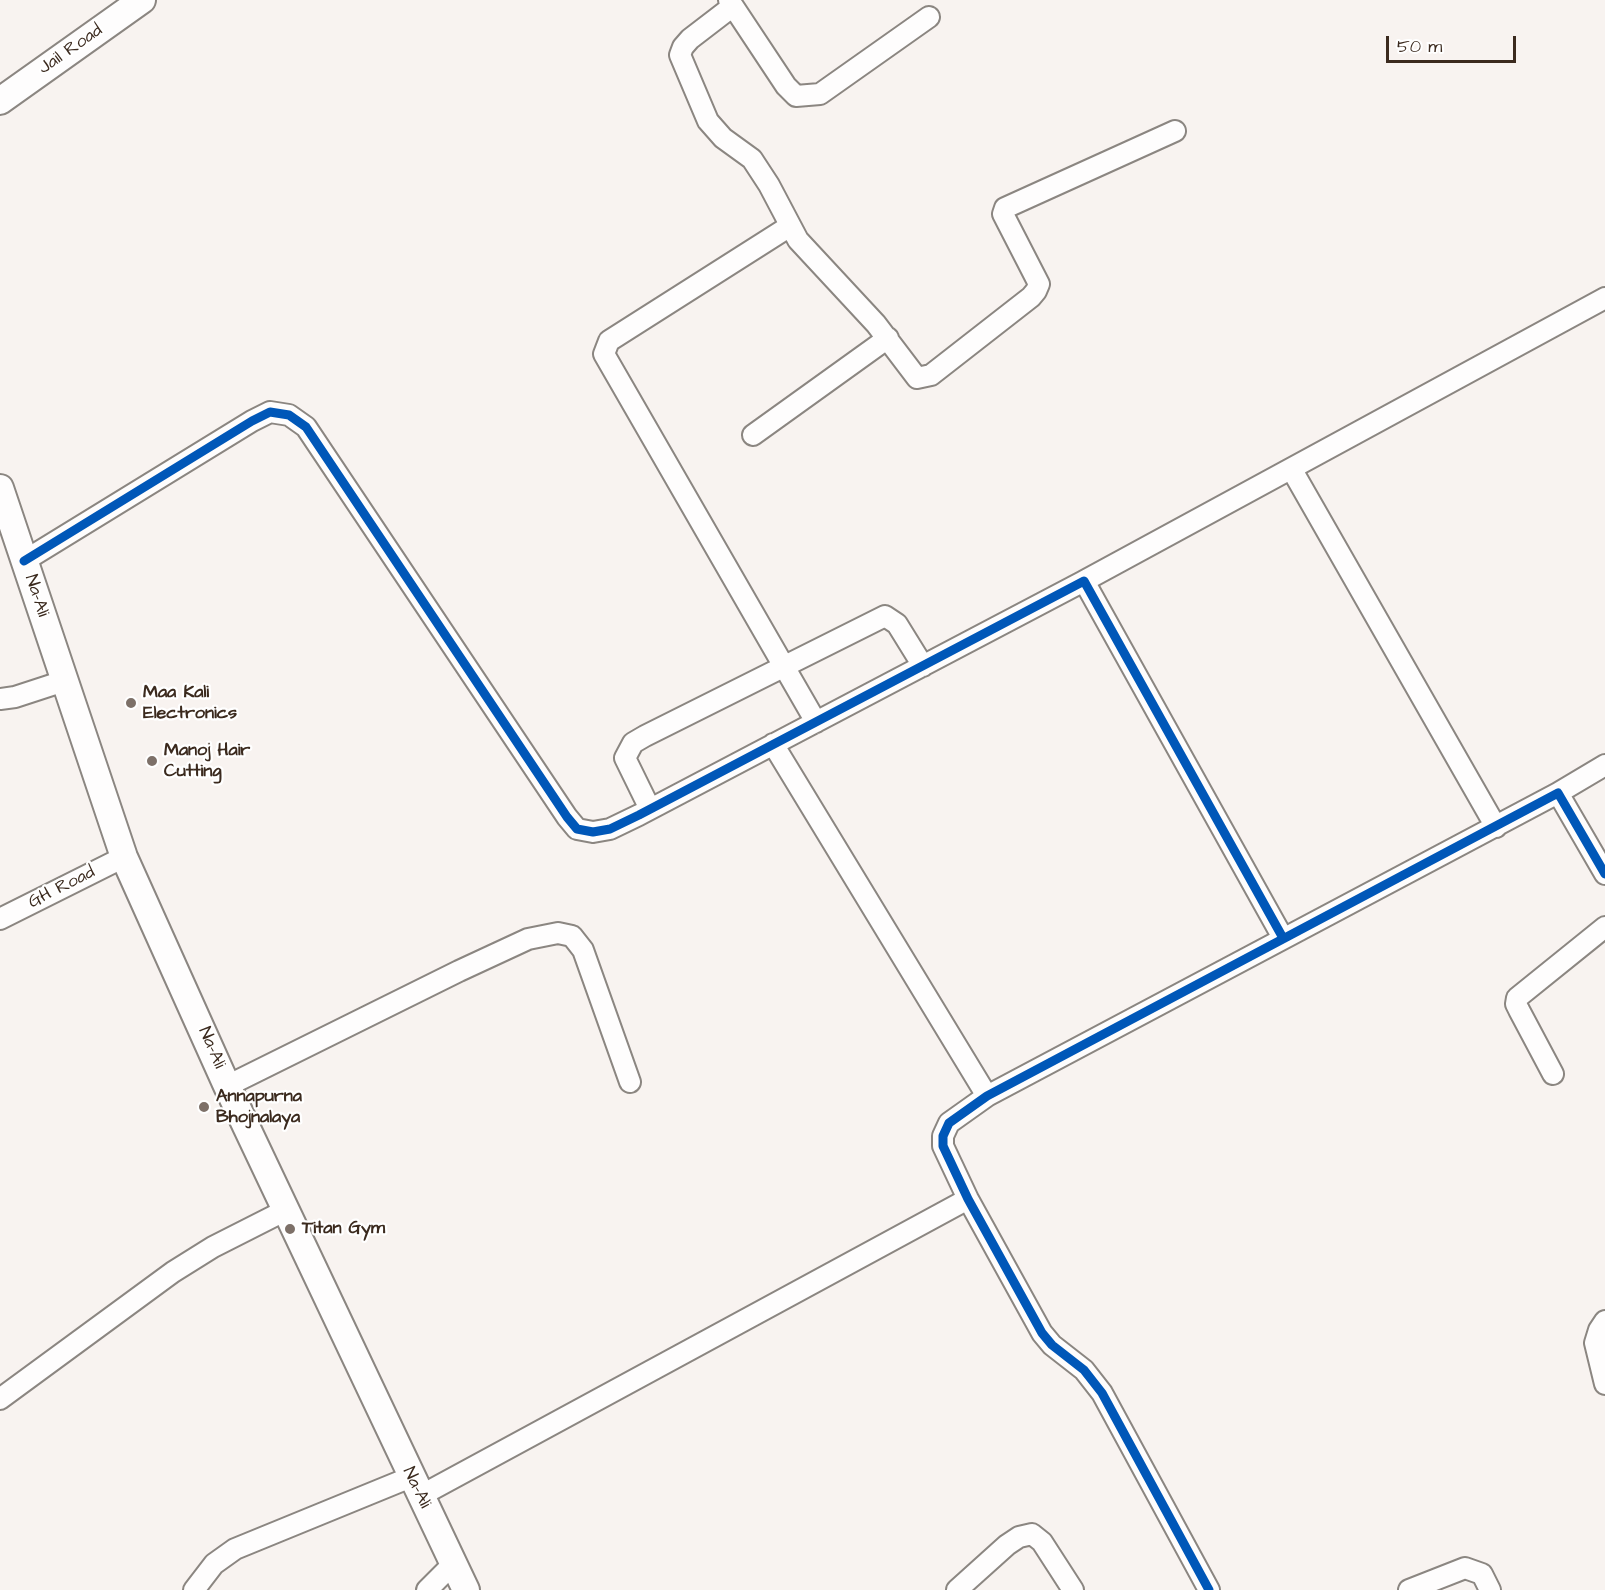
<!DOCTYPE html>
<html>
<head>
<meta charset="utf-8">
<style>
	body { margin:0 }
	#map { position:relative; width:1605px; height:1590px; overflow:hidden; background:#f8f3f0; font-family:"Architects Daughter",sans-serif }
	canvas { display:block }
	.scale { position:absolute; left:1386px; top:36px; width:130px; height:27px; box-sizing:border-box; border:3px solid #3b2a1e; border-top:0; padding-left:8px; font-size:18px; line-height:21px; white-space:nowrap; color:#3b2a1e; -webkit-text-stroke:4px #fff; paint-order:stroke }
</style>
</head>
<body>
<div id="map">
<canvas width="1605" height="1590"></canvas>
<div class="scale">50 m</div>
</div>
<script>
const ctx = document.querySelector('canvas').getContext('2d');
ctx.lineJoin = 'round';
function poly(rows) {
  const path = new Path2D();
  for (const r of rows) {
    path.moveTo(r[0], r[1]);
    for (let i = 2; i < r.length; i += 2) path.lineTo(r[i], r[i + 1]);
  }
  return path;
}
function stroke(path, color, width, dash) {
  ctx.strokeStyle = color;
  ctx.lineWidth = width;
  ctx.lineCap = dash ? 'butt' : 'round';
  ctx.setLineDash(dash || []);
  ctx.stroke(path);
}
function label(font, color, halo, rows, align = 'center') {
  ctx.font = font + ' "Architects Daughter",sans-serif';
  ctx.lineWidth = 4.5;
  ctx.setLineDash([]);
  ctx.textBaseline = 'middle';
  ctx.strokeStyle = halo;
  ctx.fillStyle = color;
  for (const [text, x, y, turn = 0] of rows) {
    ctx.save();
    ctx.translate(x, y);
    ctx.rotate((+turn || 0) * Math.PI / 180);
    ctx.textAlign = isNaN(turn) ? turn : align;
    if (halo) ctx.strokeText(text, 0, 0);
    ctx.fillText(text, 0, 0);
    ctx.restore();
  }
}
const minor = poly([
	[729,0,786,86,796,96,820,94,929,17],
	[733,6,690,39,683,47,680,55,708,121,723,138,752,159,769,185,798,240,876,324,917,378,931,375,1031,297,1036,291,1039,284,1003,214,1005,208,1175,131],
	[790,226,609,341,604,354,816,722],
	[753,435,888,338],
	[1292,470,1496,827],
	[24,561,252,421,270,412,289,415,306,427,567,817,577,829,593,832,610,829,639,815,1084,581,1283,938],
	[1084,581,1605,298],
	[0,699,15,697,64,681],
	[773,744,987,1096],
	[1558,793,1605,765],
	[650,809,625,758,633,743,645,736,885,616,897,624,923,666],
	[0,919,124,857],
	[1553,1074,1519,1010,1516,1004,1517,998,1605,927],
	[227,1086,459,971,528,939,558,933,572,936,583,950,630,1082],
	[1605,1321,1599,1330,1595,1343,1605,1384],
	[0,1399,173,1272,213,1247,286,1210],
	[420,1496,968,1199],
	[194,1590,214,1564,235,1549,411,1477],
	[427,1590,453,1564],
	[957,1590,1007,1545,1019,1537,1032,1534,1042,1542,1073,1590],
	[1209,1590,1102,1393,1084,1370,1052,1345,1042,1333,968,1199,943,1146,943,1136,949,1123,987,1096,1558,793,1605,874],
	[1409,1590,1465,1568,1482,1574,1490,1590]
]);
const major = poly([
	[0,101,142,0],
	[0,488,124,857,227,1086,466,1590]
]);
stroke(minor, '#8b8681', 24);
stroke(major, '#8b8681', 30);
stroke(minor, '#fefdfd', 20);
stroke(major, '#fefdfd', 26);
stroke(poly([
	[24,561,252,421,270,412,289,415,306,427,567,817,577,829,593,832,610,829,639,815,1084,581,1283,938],
	[1209,1590,1102,1393,1084,1370,1052,1345,1042,1333,968,1199,943,1146,943,1136,949,1123,987,1096,1558,793,1605,874]
]), '#0057b8', 9);
for (const [x, y, r, color] of [
	[131,703,6,"#7d7068"],
	[152,761,6,"#7d7068"],
	[204,1107,6,"#7d7068"],
	[290,1229,6,"#7d7068"]
]) {
  const dot = new Path2D();
  dot.arc(x, y, r, 0, 2 * Math.PI);
  ctx.fillStyle = color;
  ctx.fill(dot);
  stroke(dot, '#fff', 2);
}
label('18px', '#3b2a1e', '#fff', [
	["Jail Road",71,50,-35],
	["Na-Ali",36,596,72],
	["GH Road",62,888,-27],
	["Na-Ali",211,1048,67],
	["Na-Ali",416,1488,64]
]);
label('bold 18px', '#3b2a1e', '#fff', [
	["Maa Kali",143,693],
	["Electronics",143,714],
	["Manoj Hair",164,751],
	["Cutting",164,772],
	["Annapurna",216,1097],
	["Bhojnalaya",216,1118],
	["Titan Gym",302,1229]
], 'left');
</script>
</body>
</html>
